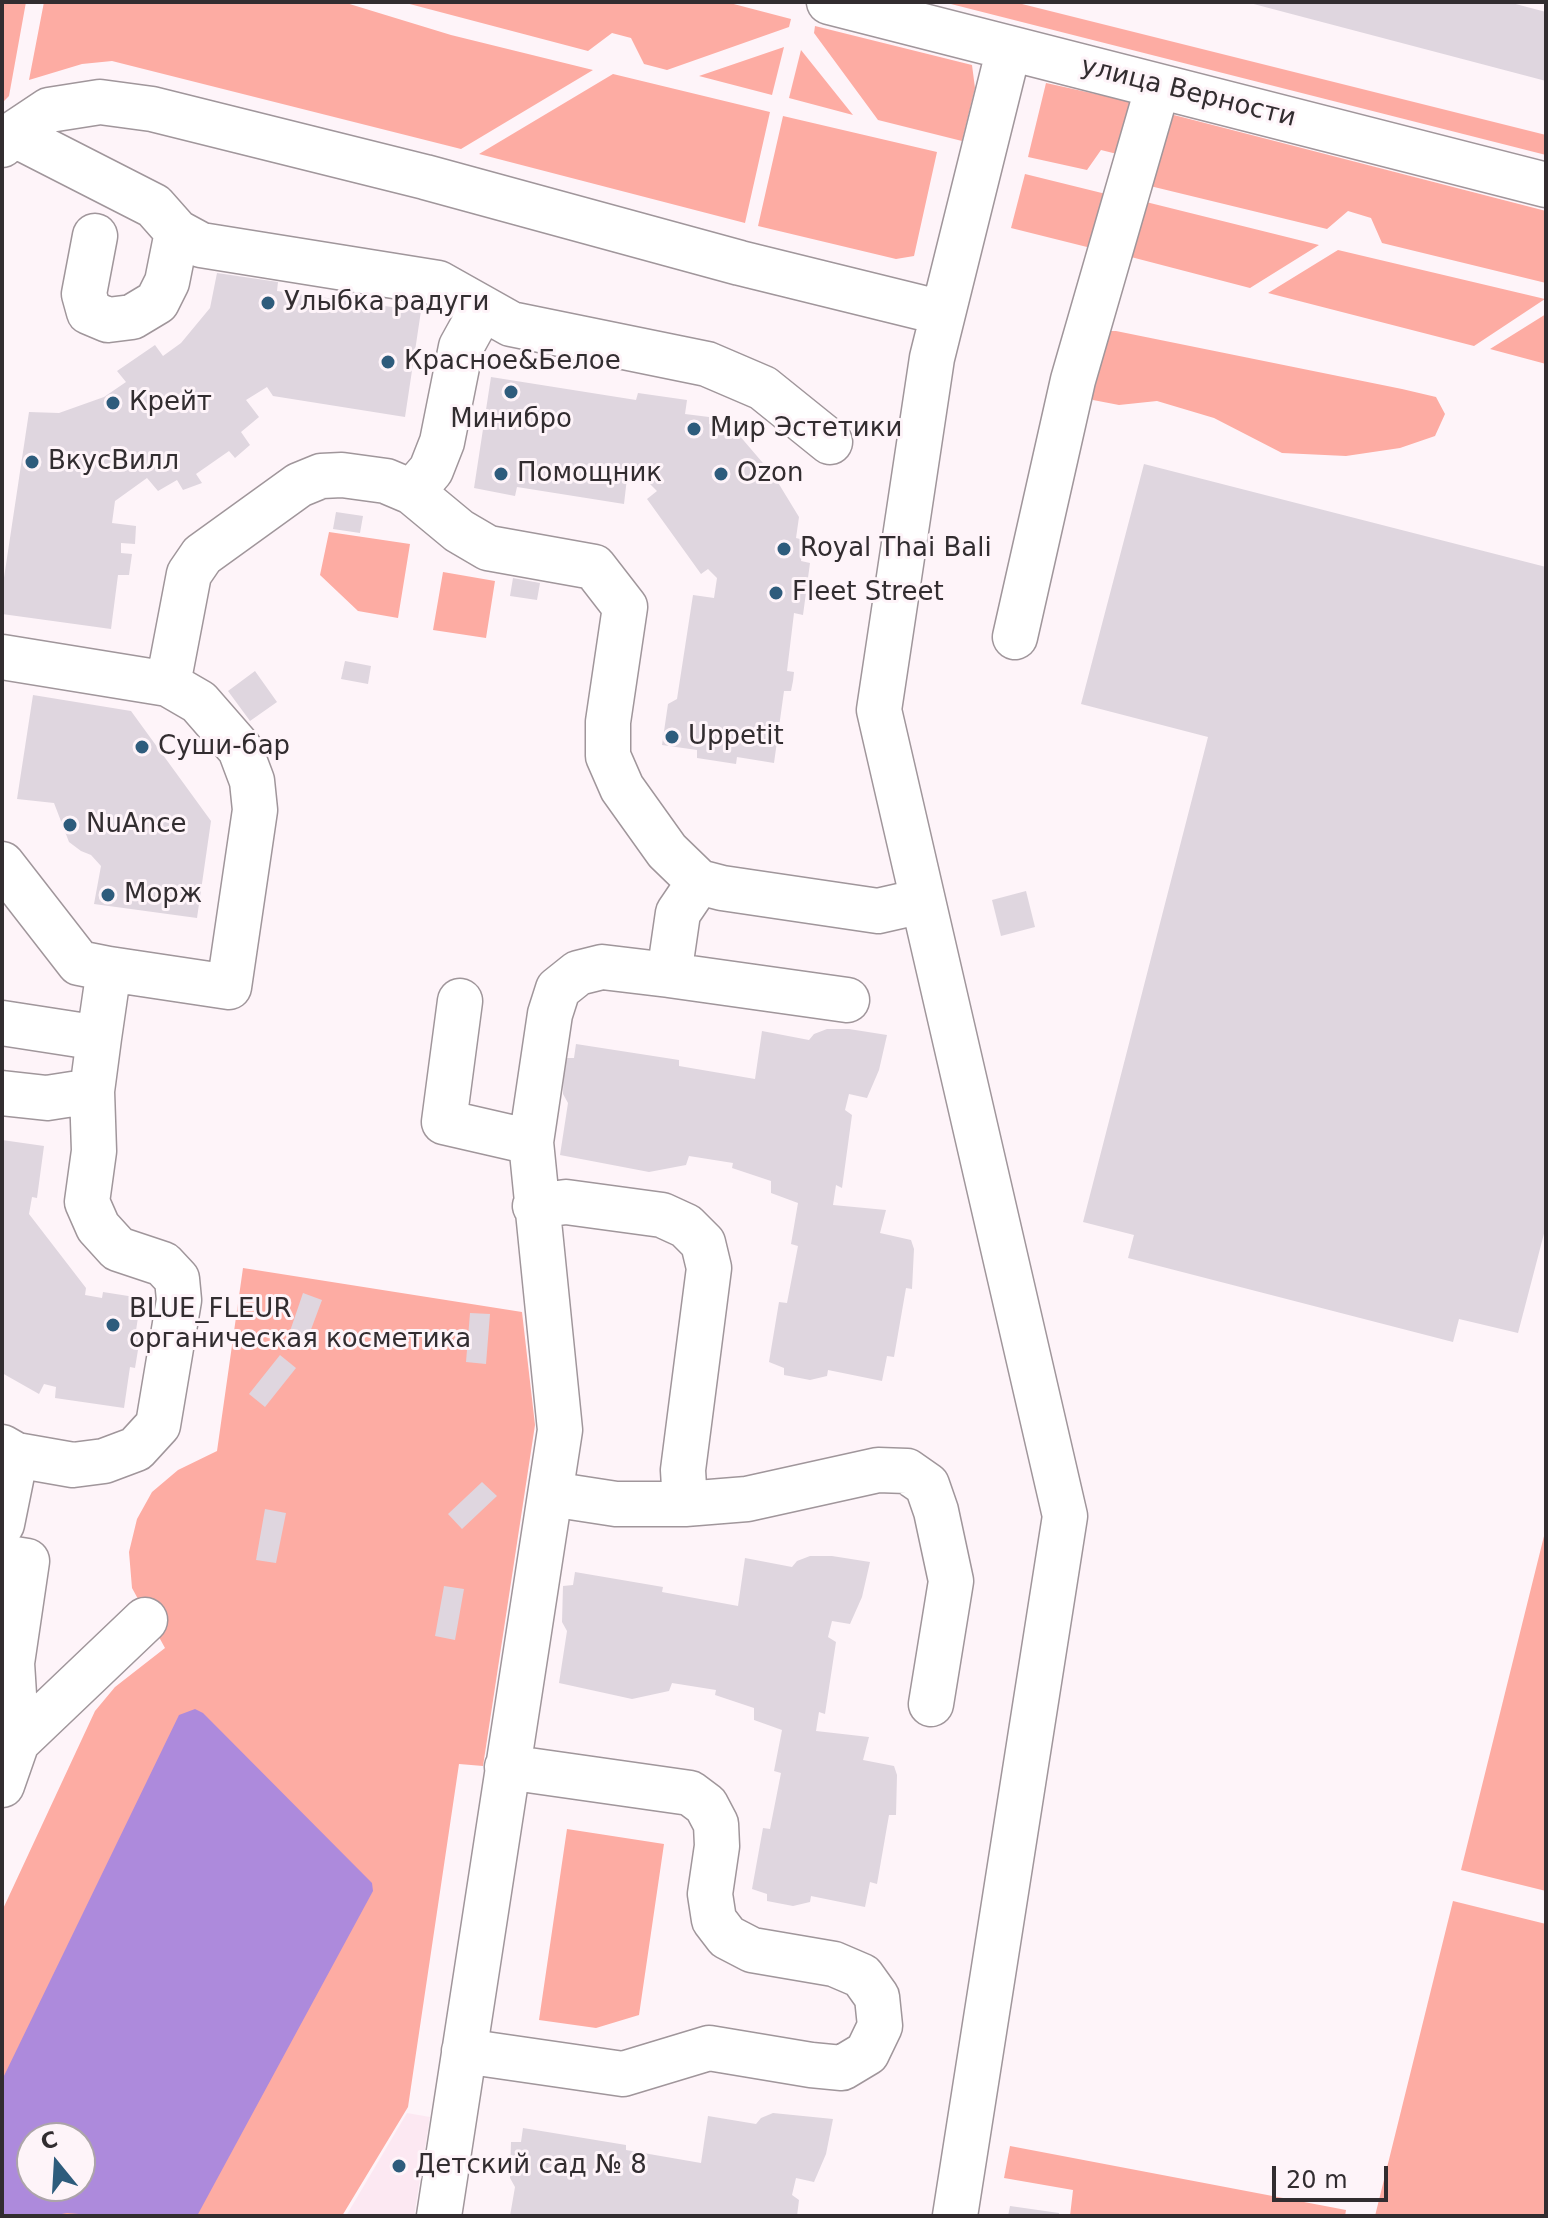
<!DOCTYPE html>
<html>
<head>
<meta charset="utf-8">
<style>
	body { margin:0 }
	#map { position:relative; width:1548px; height:2218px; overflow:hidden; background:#fef4f9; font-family:"DejaVu Sans",sans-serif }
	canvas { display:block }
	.frame { position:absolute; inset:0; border:4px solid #322d30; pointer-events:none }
	.north { position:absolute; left:16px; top:2122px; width:80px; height:80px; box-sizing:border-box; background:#fef4f9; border:2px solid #aca4a9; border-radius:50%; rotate:342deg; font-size:22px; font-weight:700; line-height:32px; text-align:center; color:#322d30 }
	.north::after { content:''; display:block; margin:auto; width:28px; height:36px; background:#2e5c7c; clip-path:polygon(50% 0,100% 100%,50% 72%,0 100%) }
	.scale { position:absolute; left:1272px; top:2166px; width:116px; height:36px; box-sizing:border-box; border:4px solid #322d30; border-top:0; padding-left:10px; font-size:24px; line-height:28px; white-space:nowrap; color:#322d30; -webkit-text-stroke:6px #fef4f9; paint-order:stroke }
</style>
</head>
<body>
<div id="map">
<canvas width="1548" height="2218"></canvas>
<div class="frame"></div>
<div class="north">С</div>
<div class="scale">20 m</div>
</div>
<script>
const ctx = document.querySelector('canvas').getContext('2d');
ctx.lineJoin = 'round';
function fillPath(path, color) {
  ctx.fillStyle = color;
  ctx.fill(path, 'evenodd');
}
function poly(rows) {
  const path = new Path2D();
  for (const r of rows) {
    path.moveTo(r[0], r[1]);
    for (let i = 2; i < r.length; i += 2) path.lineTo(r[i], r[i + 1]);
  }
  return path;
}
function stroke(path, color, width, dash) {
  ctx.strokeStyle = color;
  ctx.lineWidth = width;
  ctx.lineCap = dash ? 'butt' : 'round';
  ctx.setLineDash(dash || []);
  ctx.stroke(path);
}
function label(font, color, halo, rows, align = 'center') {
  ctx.font = font + ' "DejaVu Sans",sans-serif';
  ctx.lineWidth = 6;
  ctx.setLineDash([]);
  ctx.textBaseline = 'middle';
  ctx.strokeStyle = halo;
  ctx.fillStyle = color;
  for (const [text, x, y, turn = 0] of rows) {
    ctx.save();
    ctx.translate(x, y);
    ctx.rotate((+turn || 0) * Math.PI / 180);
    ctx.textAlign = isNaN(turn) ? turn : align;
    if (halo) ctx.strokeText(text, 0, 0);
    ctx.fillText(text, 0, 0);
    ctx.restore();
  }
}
fillPath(poly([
	[407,2113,430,2117,414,2216,346,2216]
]), '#fce8f2');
fillPath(poly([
	[2,2,26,2,9,96,2,103],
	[44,2,343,2,451,35,593,70,461,149,112,61,82,64,29,80],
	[402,2,726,2,791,19,789,27,667,70,644,64,631,38,612,33,588,51],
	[943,2,1014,2,1546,135,1546,155],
	[815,26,972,65,975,88,962,141,878,120,814,33],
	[784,47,772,95,699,76],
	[801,50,853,115,789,98],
	[613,74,770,112,745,223,479,154],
	[1046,83,1132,102,1117,154,1101,150,1087,170,1028,157],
	[1170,114,1546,211,1546,283,1382,243,1371,218,1348,211,1327,229,1150,186],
	[783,116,937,152,914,256,896,259,758,226],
	[1025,174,1110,195,1095,249,1011,228],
	[1146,202,1319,245,1250,288,1131,257],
	[1338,250,1545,299,1474,346,1268,293],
	[1546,314,1546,364,1490,349],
	[1103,331,1116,331,1402,389,1436,397,1445,414,1435,436,1400,448,1346,456,1282,453,1214,418,1157,401,1119,405,1093,400,1084,382],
	[329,532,410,544,398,618,358,611,320,575],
	[443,572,495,581,486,638,433,630],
	[243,1268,522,1312,535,1425,483,1766,459,1764,408,2107,342,2216,2,2216,2,1911,95,1711,115,1687,165,1648,132,1588,129,1552,137,1519,152,1492,178,1470,217,1451],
	[32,2138,80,2138,80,2186,32,2186],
	[1546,1528,1546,1891,1461,1870],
	[567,1829,664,1844,639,2015,596,2028,539,2020],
	[1453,1901,1546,1924,1546,2216,1375,2216],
	[1010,2146,1346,2210,1345,2216,1070,2216,1073,2190,1004,2178]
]), '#fdaca3');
fillPath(poly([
	[195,1709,203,1713,372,1883,373,1891,197,2216,102,2216,67,2213,51,2216,2,2216,2,2080,179,1715],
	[32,2138,80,2138,80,2186,32,2186]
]), '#ad8adc');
fillPath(poly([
	[1246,2,1508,2,1546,12,1546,81],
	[217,273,278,282,277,291,421,311,405,417,273,396,267,387,246,400,259,417,241,432,250,445,235,458,229,451,196,474,202,483,183,490,177,480,158,491,147,478,115,501,112,523,136,526,135,544,121,543,121,553,132,554,129,575,118,575,111,629,2,614,2,591,29,412,59,413,104,397,126,382,117,371,155,345,163,356,181,343,210,308],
	[491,377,636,400,638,393,687,400,685,414,709,417,709,424,723,426,727,421,774,476,799,517,796,538,804,540,801,561,810,563,803,615,794,613,787,671,794,672,793,681,791,691,784,691,774,763,737,757,736,764,697,758,697,750,662,745,668,704,677,699,693,595,714,598,717,578,708,569,701,574,647,499,657,491,647,481,627,478,624,504,517,487,515,496,474,488],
	[1144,464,1546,567,1546,1226,1518,1333,1459,1319,1453,1342,1128,1258,1134,1235,1083,1222,1208,737,1081,704],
	[336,512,363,516,360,533,333,529],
	[513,578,540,583,537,600,510,596],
	[345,661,371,666,368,684,341,679],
	[255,671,277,702,250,721,228,691],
	[33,695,131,711,211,821,197,918,94,904,101,866,91,855,81,851,69,842,54,803,17,799],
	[1026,891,1035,927,1001,936,992,900],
	[827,1029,849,1029,887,1035,879,1070,867,1098,849,1094,845,1110,852,1115,842,1188,836,1185,833,1205,886,1210,880,1233,911,1240,914,1249,912,1289,906,1288,894,1357,887,1356,882,1381,828,1370,827,1376,810,1380,784,1375,784,1368,769,1362,779,1302,787,1303,798,1246,791,1244,798,1203,771,1193,771,1181,732,1168,733,1163,689,1156,686,1165,649,1172,560,1155,568,1103,563,1094,564,1058,574,1058,576,1044,679,1060,679,1066,755,1079,762,1031,809,1040,814,1034],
	[2,1140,44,1146,37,1198,32,1197,29,1214,86,1288,85,1295,102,1298,103,1292,141,1298,135,1337,140,1338,135,1368,130,1367,124,1408,55,1398,56,1387,44,1384,39,1394,2,1373],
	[303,1293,322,1300,306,1343,288,1337],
	[470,1313,490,1314,486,1364,466,1362],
	[280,1355,296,1368,265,1407,249,1394],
	[482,1482,497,1496,462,1529,448,1514],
	[265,1509,286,1513,276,1563,256,1560],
	[810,1556,832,1556,870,1562,862,1597,850,1624,832,1621,828,1637,836,1642,825,1714,819,1712,816,1731,869,1737,863,1760,894,1766,897,1775,896,1815,889,1815,877,1884,870,1882,865,1907,811,1896,810,1902,793,1906,767,1901,767,1894,752,1889,763,1828,770,1829,781,1773,774,1771,782,1730,754,1720,754,1708,715,1695,716,1690,672,1683,669,1691,632,1699,559,1683,567,1631,562,1622,563,1586,573,1585,575,1572,663,1587,662,1592,738,1606,745,1558,792,1567,797,1561],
	[444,1586,464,1589,455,1640,435,1636],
	[773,2113,833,2119,826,2154,814,2182,796,2178,792,2195,799,2200,797,2216,510,2216,515,2187,510,2178,511,2142,521,2142,523,2128,626,2145,626,2150,701,2163,708,2116,756,2124,761,2118],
	[1010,2206,1059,2213,1059,2216,1008,2216]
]), '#dfd6df');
const minor = poly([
	[829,2,1546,185],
	[13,134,154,206,177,232,201,245,438,283,511,324,707,364,763,388,830,442],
	[2,145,13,134,49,110,100,102,152,109,425,177,740,263,943,313],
	[95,236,84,294,89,312,108,320,132,317,157,302,167,282,177,232],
	[412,492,431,470,442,442,461,347,482,309],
	[1015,637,1073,380,1158,86],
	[2,657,168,684,199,702,240,749,252,781,255,810,229,987,109,969,99,1038,2,1023],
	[168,684,189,574,202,555,299,485,321,476,342,475,386,481,412,492,459,531,488,548,594,567,625,607,608,722,608,756,622,788,667,851,699,882,722,888,878,911,922,901],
	[2,864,79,963,109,969],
	[669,975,847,1000],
	[460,1001,444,1122,531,1142],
	[2,1093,47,1098,92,1091],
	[535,1206,566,1202,662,1215,686,1226,703,1243,709,1268,683,1470,685,1504],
	[2,1447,16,1455,73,1465,104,1461,136,1449,158,1425,179,1300,177,1279,163,1264,118,1249,98,1227,87,1202,94,1151,92,1091,99,1038],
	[551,1494,616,1504,685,1504,747,1499,878,1470,907,1471,927,1485,936,1511,951,1581,931,1704],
	[2,1524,16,1455],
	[2,1557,27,1561,12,1663,17,1742],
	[2,1785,17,1742,145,1620],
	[464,2051,623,2074,709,2048,811,2065,842,2068,867,2053,880,2026,877,1997,862,1976,834,1964,752,1950,727,1937,714,1920,710,1894,717,1846,716,1824,706,1805,690,1793,507,1767],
	[439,2216,560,1430,531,1142,550,1014,558,989,578,973,602,967,669,975,678,913,699,882],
	[955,2216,1065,1516,879,710,932,358,1009,48]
]);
stroke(minor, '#a0969b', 47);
stroke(minor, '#fff', 44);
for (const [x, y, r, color] of [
	[268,303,8,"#2e5c7c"],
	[388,362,8,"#2e5c7c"],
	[511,392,8,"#2e5c7c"],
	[113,403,8,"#2e5c7c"],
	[694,429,8,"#2e5c7c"],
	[32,462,8,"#2e5c7c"],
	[501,474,8,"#2e5c7c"],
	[721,474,8,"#2e5c7c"],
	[784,549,8,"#2e5c7c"],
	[776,593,8,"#2e5c7c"],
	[672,737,8,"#2e5c7c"],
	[142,747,8,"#2e5c7c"],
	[70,825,8,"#2e5c7c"],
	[108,895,8,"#2e5c7c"],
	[113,1325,8,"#2e5c7c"],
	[399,2166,8,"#2e5c7c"]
]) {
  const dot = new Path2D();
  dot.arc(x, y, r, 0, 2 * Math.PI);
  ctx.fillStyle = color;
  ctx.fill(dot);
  stroke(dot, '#fef4f9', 3);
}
label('26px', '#322d30', '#fef4f9', [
	["улица Верности",1188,93,14]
]);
label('26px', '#322d30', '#fef4f9', [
	["Улыбка радуги",284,303],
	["Красное&Белое",404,362],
	["Крейт",129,403],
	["Минибро",511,420,"center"],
	["Мир Эстетики",710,429],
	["ВкусВилл",48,462],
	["Помощник",517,474],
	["Ozon",737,474],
	["Royal Thai Bali",800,549],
	["Fleet Street",792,593],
	["Uppetit",688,737],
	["Суши-бар",158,747],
	["NuAnce",86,825],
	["Морж",124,895],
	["BLUE_FLEUR",129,1310],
	["органическая косметика",129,1340],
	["Детский сад № 8",415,2166]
], 'left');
</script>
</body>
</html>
